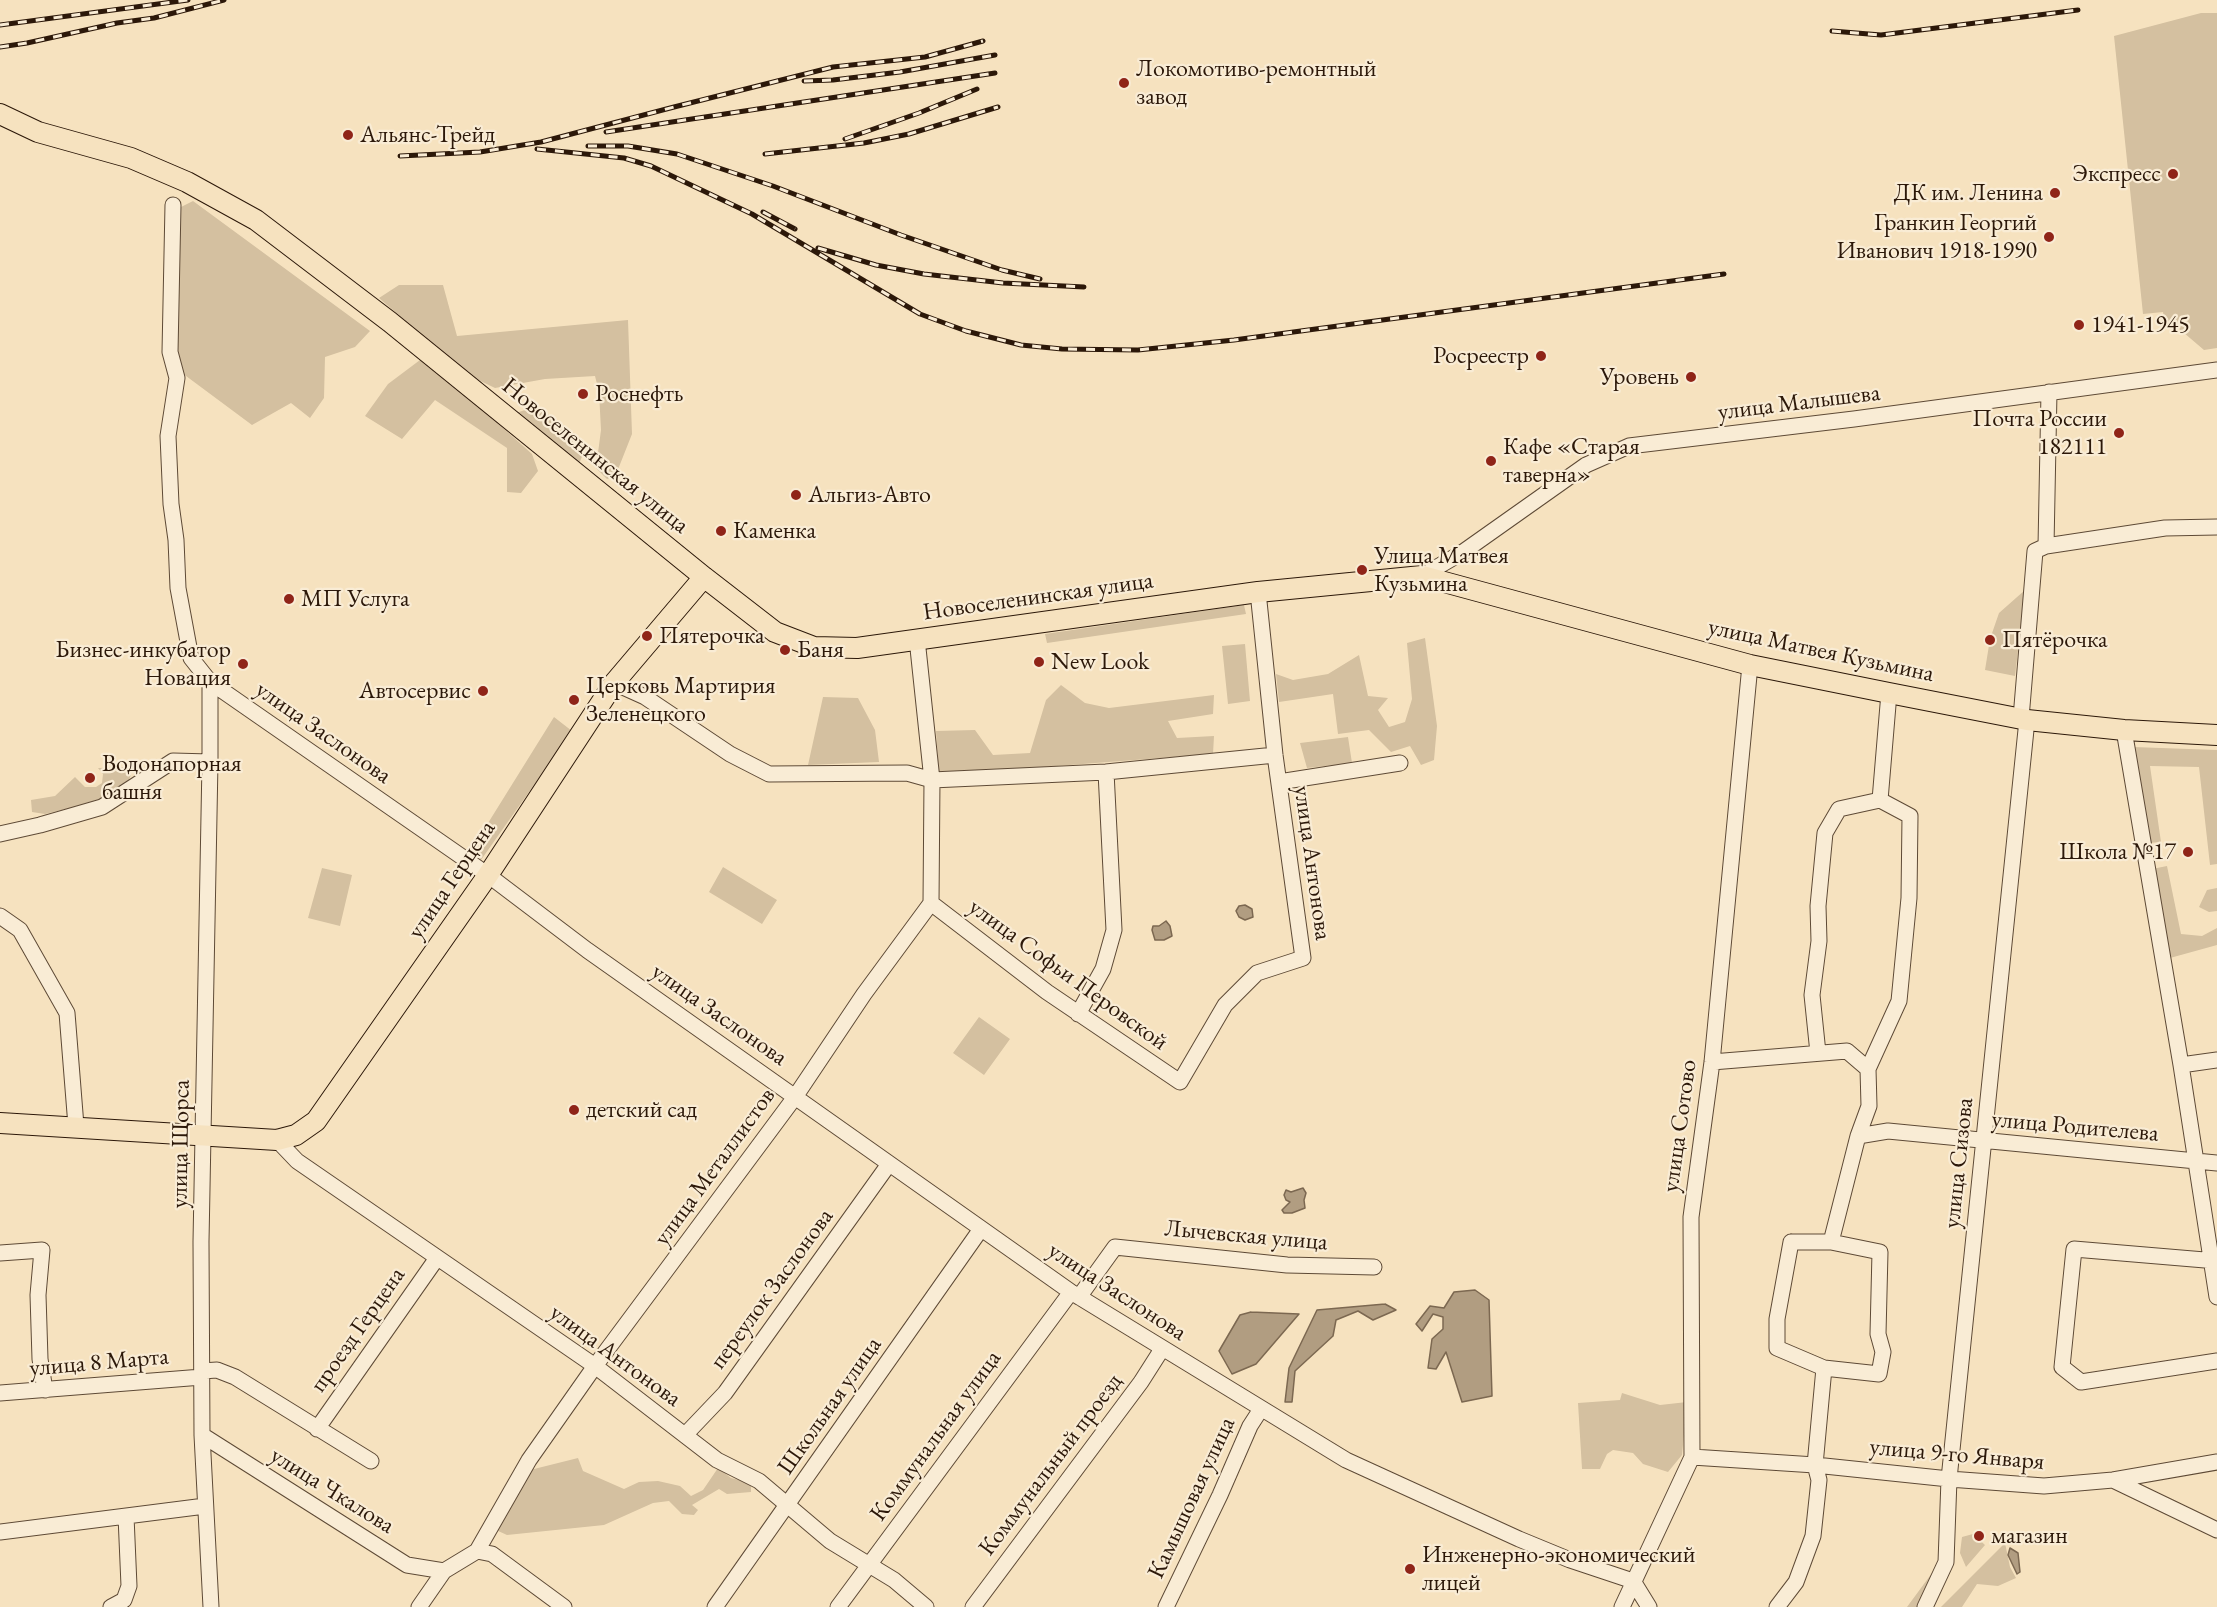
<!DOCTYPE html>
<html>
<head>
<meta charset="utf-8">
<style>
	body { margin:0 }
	canvas { display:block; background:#f6e2bf }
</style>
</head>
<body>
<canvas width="2217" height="1607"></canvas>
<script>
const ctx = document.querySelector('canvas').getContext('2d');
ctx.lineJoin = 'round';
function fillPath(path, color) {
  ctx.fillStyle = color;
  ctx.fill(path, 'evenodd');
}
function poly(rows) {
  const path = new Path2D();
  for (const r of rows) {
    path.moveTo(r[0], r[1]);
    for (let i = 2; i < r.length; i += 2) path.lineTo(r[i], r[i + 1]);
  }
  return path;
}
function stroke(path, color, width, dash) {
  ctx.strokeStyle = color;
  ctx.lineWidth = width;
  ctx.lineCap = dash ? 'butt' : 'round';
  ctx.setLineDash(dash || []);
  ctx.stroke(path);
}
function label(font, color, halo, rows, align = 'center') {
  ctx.font = font + ' "EB Garamond",serif';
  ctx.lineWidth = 4.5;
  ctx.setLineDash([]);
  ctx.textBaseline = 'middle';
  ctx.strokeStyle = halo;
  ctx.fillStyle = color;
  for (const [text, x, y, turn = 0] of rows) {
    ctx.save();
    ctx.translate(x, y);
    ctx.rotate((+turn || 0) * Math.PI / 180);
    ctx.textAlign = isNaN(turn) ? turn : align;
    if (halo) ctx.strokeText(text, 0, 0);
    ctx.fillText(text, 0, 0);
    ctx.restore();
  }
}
fillPath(poly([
	[2201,13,2217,13,2217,348,2204,350,2170,321,2165,322,2163,312,2143,314,2114,36],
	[193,201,370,331,355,347,325,357,324,398,310,418,291,403,252,425,182,373,173,351,177,209],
	[399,285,443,285,457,336,628,320,632,434,615,477,607,479,596,468,601,430,599,392,595,376,545,379,495,388,468,375,379,298],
	[424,357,532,454,538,471,521,493,507,492,507,448,435,400,402,439,365,416,388,384],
	[537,406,583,440,585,449,577,469,510,415],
	[2025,590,2015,676,1985,670,1990,639,1999,613],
	[1244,605,1246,614,1047,643,1045,634],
	[1425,638,1437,726,1434,760,1421,765,1410,746,1391,752,1369,730,1338,734,1333,694,1279,702,1276,674,1293,680,1328,674,1359,655,1368,696,1388,698,1378,710,1389,727,1405,722,1412,699,1407,643],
	[1245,644,1250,701,1228,704,1222,646],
	[1061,685,1085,703,1109,708,1214,695,1213,714,1168,721,1177,738,1214,736,1213,754,939,775,936,731,975,730,993,755,1030,753,1046,700],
	[823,697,858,698,875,730,879,762,808,765],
	[554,717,572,731,481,860,470,852],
	[1348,737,1352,763,1307,768,1300,743],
	[2133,747,2217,750,2217,864,2210,865,2199,767,2150,766,2161,842,2148,843],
	[131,767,131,775,127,785,107,799,45,814,32,812,31,800,55,796,75,777,85,787,96,787,102,783,103,774,98,768],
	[2167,866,2181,934,2202,936,2217,928,2217,945,2170,958,2152,869],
	[723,867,777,900,762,924,709,892],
	[322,868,352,875,340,926,308,918],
	[2217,888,2217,911,2209,912,2199,907,2207,890],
	[979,1017,1010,1039,984,1075,953,1053],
	[1622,1393,1660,1405,1687,1402,1682,1455,1668,1472,1643,1464,1633,1453,1613,1450,1607,1454,1600,1469,1582,1469,1578,1403,1620,1400],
	[578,1458,583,1471,624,1489,639,1482,658,1481,680,1486,691,1496,703,1490,718,1468,731,1478,751,1483,751,1492,727,1494,719,1489,692,1505,698,1510,694,1515,682,1514,669,1501,653,1503,604,1525,507,1535,496,1530,526,1471],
	[1973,1534,1985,1545,1966,1567,1960,1553,1962,1537],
	[2005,1543,2010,1567,2016,1578,1998,1586,1977,1584,1962,1607,1941,1607],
	[1937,1572,1923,1607,1907,1607,1932,1573]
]), '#d4c0a0');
const water = poly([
	[1245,905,1252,909,1253,917,1245,920,1239,917,1236,911,1239,906,1245,905],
	[1166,921,1170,926,1172,936,1164,940,1155,940,1152,930,1153,926,1159,926,1166,921],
	[1303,1188,1306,1193,1304,1200,1305,1208,1292,1213,1284,1213,1282,1210,1290,1202,1286,1200,1284,1195,1286,1190,1291,1192,1303,1188],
	[1475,1290,1489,1300,1492,1396,1462,1402,1446,1352,1436,1369,1428,1368,1432,1339,1443,1329,1443,1317,1433,1314,1422,1331,1416,1324,1430,1306,1444,1308,1454,1292,1475,1290],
	[1385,1304,1396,1310,1373,1320,1358,1311,1336,1320,1333,1336,1295,1371,1292,1402,1285,1402,1289,1368,1317,1310,1385,1304],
	[1251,1312,1299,1314,1256,1364,1232,1374,1219,1351,1240,1315,1251,1312],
	[2010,1548,2018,1553,2020,1572,2017,1574,2008,1555,2010,1548]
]);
fillPath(water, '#b19d81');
stroke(water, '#7c6851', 1.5);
const minor = poly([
	[173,205,170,352,177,378,168,436,171,504,176,540,178,588,191,658,210,682,488,875,587,950,1071,1292,1346,1460,1519,1539,1570,1560,1633,1581,1649,1607],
	[2046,546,2049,392],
	[1422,576,1463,552,1586,465,1629,446,1854,419,2217,370],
	[210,682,210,762,201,1242,202,1435,211,1607],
	[614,683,645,697,730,754,769,774,907,773,932,780,1106,772,1275,755],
	[2021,718,2035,551,2046,546,2165,528,2217,527],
	[2124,730,2181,1065,2217,1297],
	[1279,782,1400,763],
	[0,834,40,825,102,807,173,761,210,762],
	[931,903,1047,992,1180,1082,1225,1005,1257,973,1303,958,1275,755,1258,592],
	[0,916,20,930,67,1013,76,1126],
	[1078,1014,1103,969,1114,930,1106,772],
	[1818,1053,1812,995,1819,941,1818,906,1825,833,1839,809,1880,800,1889,693],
	[1712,1062,1847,1051,1868,1069,1899,1001,1909,898,1910,816,1880,800],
	[2181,1065,2217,1060],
	[1858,1136,1888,1131,2217,1163],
	[277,1140,297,1161,595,1366,717,1460,759,1481,830,1541,894,1580,926,1607],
	[1791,1242,1831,1242,1880,1252,1878,1334,1883,1352,1879,1374,1824,1368,1777,1348,1777,1319,1791,1242],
	[1831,1242,1858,1136,1869,1106,1868,1069],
	[0,1253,42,1250,38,1295,40,1359,45,1390],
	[2217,1261,2074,1249,2062,1367,2081,1382,2217,1361],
	[1079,1297,1115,1247,1287,1265,1374,1267],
	[202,1371,217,1370,235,1377,371,1461],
	[0,1393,202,1377],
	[317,1429,437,1258],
	[202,1435,407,1565,444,1571],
	[685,1435,725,1393,889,1164],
	[1692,1457,1815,1465,1949,1479,2044,1486,2113,1480,2217,1462],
	[2113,1480,2217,1530],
	[0,1532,205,1506],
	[477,1551,492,1554,564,1607],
	[111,1607,124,1600,129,1586,126,1516],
	[419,1607,444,1571,477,1551,529,1460,595,1366,795,1097,864,994,931,903,932,780,917,639],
	[715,1607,981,1229],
	[838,1607,1071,1292],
	[973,1607,1141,1382,1162,1349],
	[1166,1607,1220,1495,1250,1426,1261,1409],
	[1622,1607,1692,1457,1691,1217,1712,1062,1750,665],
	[1777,1607,1796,1582,1813,1536,1819,1480,1815,1465,1824,1368],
	[1925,1607,1946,1562,1949,1479,2027,720]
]);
const major = poly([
	[0,114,38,132,131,158,187,182,256,220,390,322,704,577,775,632,814,647,857,648,1258,592,1422,576,1750,665,1889,693,2027,720,2124,730,2217,735],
	[0,1123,277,1140,296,1135,316,1121,488,875,614,683,704,577]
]);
stroke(minor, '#5e4a36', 17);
stroke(major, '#2c1809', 22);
stroke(minor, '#f9ecd5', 15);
stroke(major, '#f6e2bf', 20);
const rail = poly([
	[0,25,188,0],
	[1832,31,1881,35,2078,10],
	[0,47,27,43,117,23,154,18,224,0],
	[804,81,833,80,900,72,995,55],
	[606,132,995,73],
	[845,139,919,113,977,89],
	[588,146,628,146,677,154,773,186,901,235,1002,270,1040,279],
	[537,149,624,158,651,166,752,214,920,314,966,331,1021,345,1062,349,1138,350,1234,340,1724,274],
	[765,154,864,143,909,134,998,107],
	[400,156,480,152,541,142,674,107,833,67,925,57,983,41],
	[763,212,795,229],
	[818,248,876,265,924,274,1003,283,1084,287]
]);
stroke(rail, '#2c1809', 5);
stroke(rail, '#f9ecd5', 3, [9]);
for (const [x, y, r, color] of [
	[1124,83,6,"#8f2418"],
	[348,135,6,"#8f2418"],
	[2173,174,6,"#8f2418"],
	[2055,193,6,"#8f2418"],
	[2049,237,6,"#8f2418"],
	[2079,325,6,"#8f2418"],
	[1541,356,6,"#8f2418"],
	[1691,377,6,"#8f2418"],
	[583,394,6,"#8f2418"],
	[2119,433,6,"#8f2418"],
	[1491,461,6,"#8f2418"],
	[796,495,6,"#8f2418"],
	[721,531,6,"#8f2418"],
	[1362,570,6,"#8f2418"],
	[289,599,6,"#8f2418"],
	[647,636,6,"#8f2418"],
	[1990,640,6,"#8f2418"],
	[785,650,6,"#8f2418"],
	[1039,662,6,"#8f2418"],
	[243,664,6,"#8f2418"],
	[483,691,6,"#8f2418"],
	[574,700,6,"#8f2418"],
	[90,778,6,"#8f2418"],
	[2188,852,6,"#8f2418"],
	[574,1110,6,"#8f2418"],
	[1979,1536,6,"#8f2418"],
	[1410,1569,6,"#8f2418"]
]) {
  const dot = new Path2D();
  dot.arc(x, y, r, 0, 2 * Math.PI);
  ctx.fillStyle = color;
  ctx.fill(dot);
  stroke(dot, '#f9ecd5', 2);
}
label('24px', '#2c1809', '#f9ecd5', [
	["Локомотиво-ремонтный",1136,69],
	["завод",1136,97],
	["Альянс-Трейд",360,135],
	["Экспресс",2161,174,"right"],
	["ДК им. Ленина",2043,193,"right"],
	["Гранкин Георгий",2037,223,"right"],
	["Иванович 1918-1990",2037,251,"right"],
	["1941-1945",2091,325],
	["Росреестр",1529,356,"right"],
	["Уровень",1679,377,"right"],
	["Роснефть",595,394],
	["Почта России",2107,419,"right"],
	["182111",2107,447,"right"],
	["Кафе «Старая",1503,447],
	["таверна»",1503,475],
	["Альгиз-Авто",808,495],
	["Каменка",733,531],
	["Улица Матвея",1374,556],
	["Кузьмина",1374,584],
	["МП Услуга",301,599],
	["Пятерочка",659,636],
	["Пятёрочка",2002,640],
	["Бизнес-инкубатор",231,650,"right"],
	["Новация",231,678,"right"],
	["Баня",797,650],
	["New Look",1051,662],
	["Церковь Мартирия",586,686],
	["Зеленецкого",586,714],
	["Автосервис",471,691,"right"],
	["Водонапорная",102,764],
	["башня",102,792],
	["Школа №17",2176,852,"right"],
	["детский сад",586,1110],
	["магазин",1991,1536],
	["Инженерно-экономический",1422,1555],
	["лицей",1422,1583]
], 'left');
label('24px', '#2c1809', '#f9ecd5', [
	["улица Малышева",1799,403,-7],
	["Новоселенинская улица",595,456,39],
	["Новоселенинская улица",1038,597,-8],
	["улица Матвея Кузьмина",1821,651,12],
	["улица Заслонова",323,733,35],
	["улица Антонова",1312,863,82],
	["улица Герцена",452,880,-56],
	["улица Софьи Перовской",1068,975,36],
	["улица Заслонова",719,1015,35],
	["улица Сотово",1680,1126,-82],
	["улица Родителева",2075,1127,5],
	["улица Щорса",181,1144,-89],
	["улица Сизова",1959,1163,-84],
	["улица Металлистов",715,1167,-54],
	["Лычевская улица",1246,1236,5],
	["переулок Заслонова",772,1289,-54],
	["улица Заслонова",1117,1292,33],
	["проезд Герцена",358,1330,-55],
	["улица Антонова",615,1356,36],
	["улица 8 Марта",99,1363,-5],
	["Школьная улица",830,1406,-55],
	["Коммунальная улица",936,1436,-54],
	["улица 9-го Января",1957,1455,5],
	["Коммунальный проезд",1051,1465,-53],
	["улица Чкалова",332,1491,32],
	["Камышовая улица",1192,1498,-65]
]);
</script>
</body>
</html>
